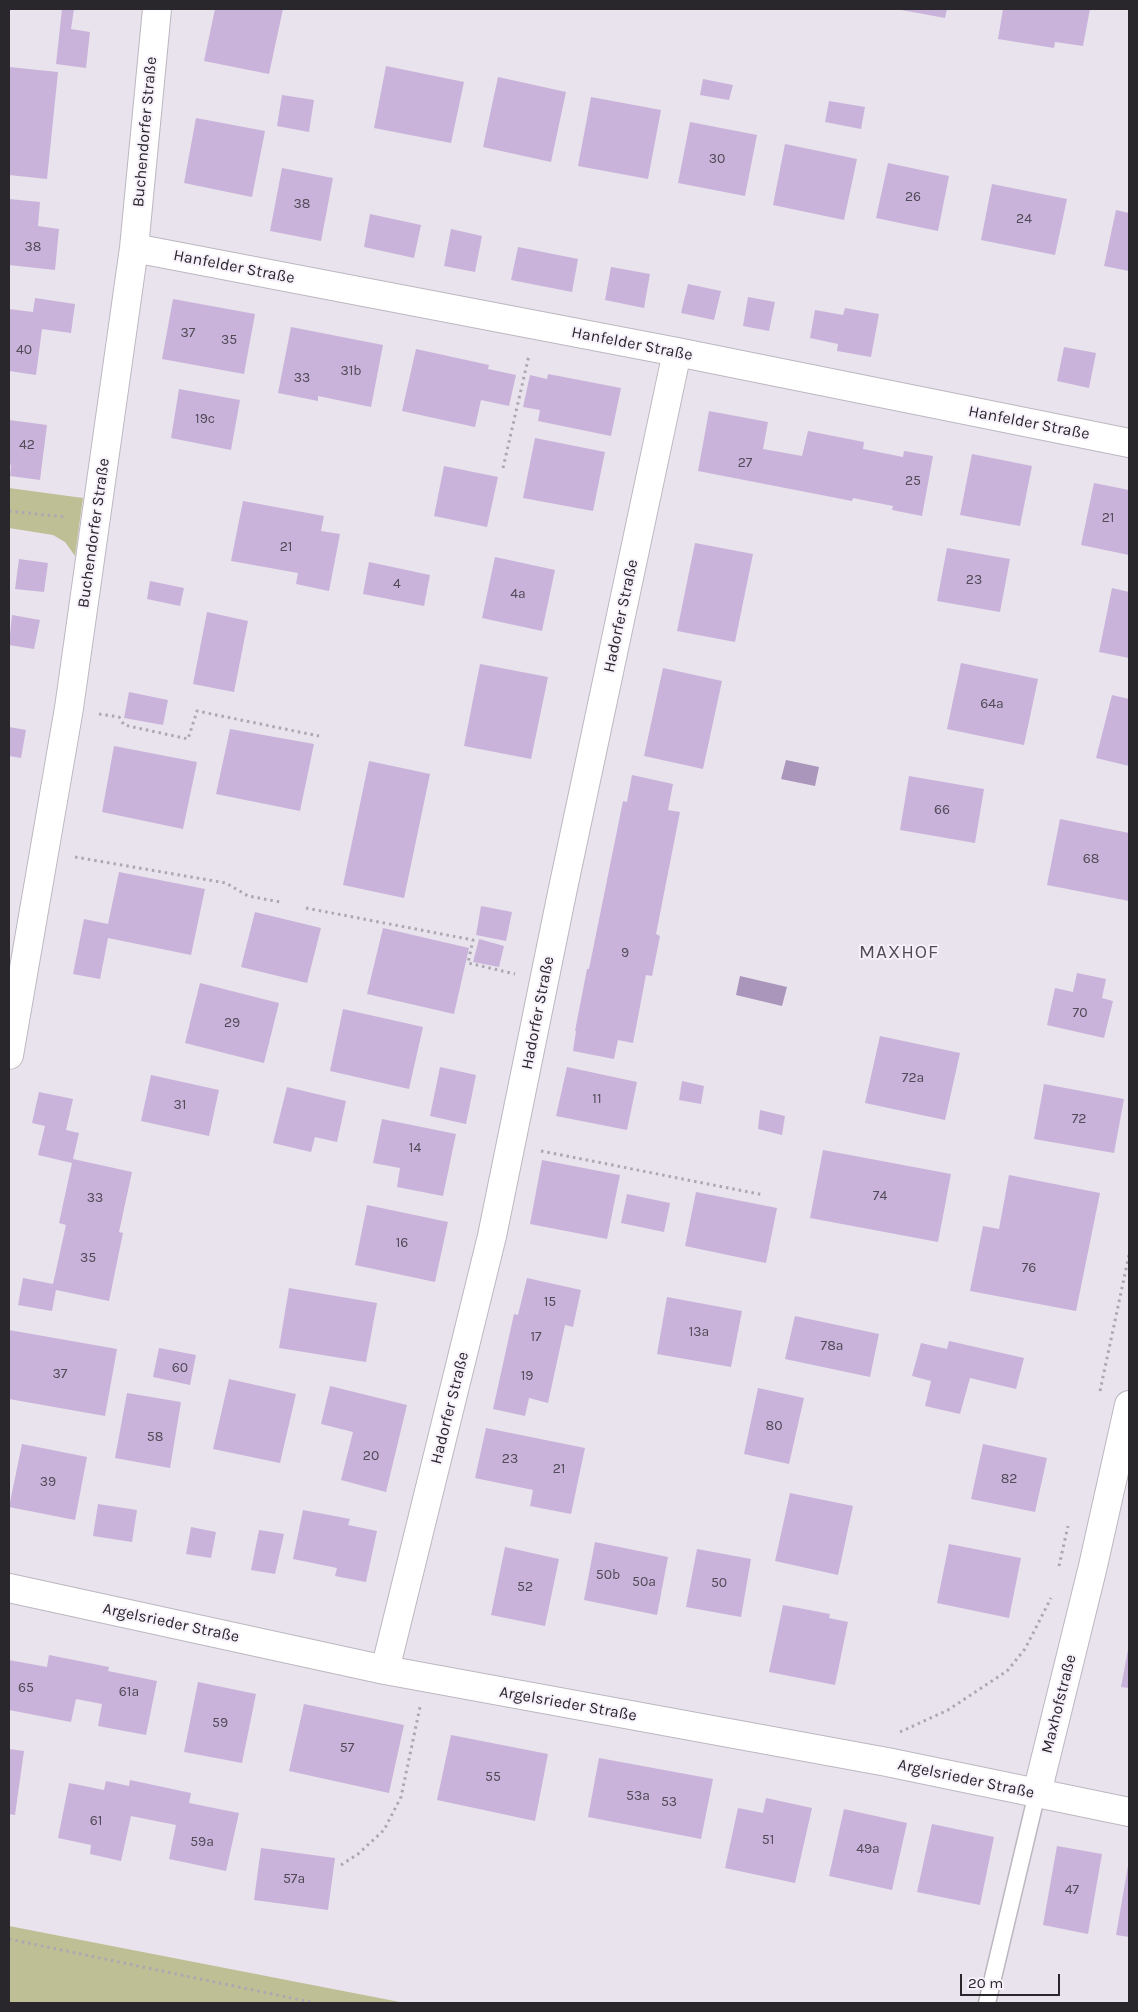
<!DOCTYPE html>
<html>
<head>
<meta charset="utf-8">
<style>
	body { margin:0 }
	#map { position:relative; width:1138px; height:2012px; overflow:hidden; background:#e9e3ed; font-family:Karla,sans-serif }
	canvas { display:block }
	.frame { position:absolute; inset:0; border:10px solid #29272b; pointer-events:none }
	.scale { position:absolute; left:960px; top:1974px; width:100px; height:22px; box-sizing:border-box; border:2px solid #29272b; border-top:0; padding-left:6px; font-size:15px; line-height:18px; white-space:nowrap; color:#29272b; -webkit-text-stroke:4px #f6f0fa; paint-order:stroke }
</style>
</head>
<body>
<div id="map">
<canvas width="1138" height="2012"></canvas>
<div class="frame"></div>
<div class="scale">20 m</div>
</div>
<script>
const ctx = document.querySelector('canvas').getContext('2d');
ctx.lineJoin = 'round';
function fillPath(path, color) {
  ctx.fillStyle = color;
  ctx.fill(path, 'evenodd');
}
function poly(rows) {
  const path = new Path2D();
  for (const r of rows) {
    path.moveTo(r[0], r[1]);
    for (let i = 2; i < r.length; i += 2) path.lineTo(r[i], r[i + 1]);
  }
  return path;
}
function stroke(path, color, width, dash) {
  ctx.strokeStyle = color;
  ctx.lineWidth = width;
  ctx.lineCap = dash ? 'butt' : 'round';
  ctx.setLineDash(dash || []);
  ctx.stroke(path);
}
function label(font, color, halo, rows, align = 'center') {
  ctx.font = font + ' Karla,sans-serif';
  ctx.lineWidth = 4;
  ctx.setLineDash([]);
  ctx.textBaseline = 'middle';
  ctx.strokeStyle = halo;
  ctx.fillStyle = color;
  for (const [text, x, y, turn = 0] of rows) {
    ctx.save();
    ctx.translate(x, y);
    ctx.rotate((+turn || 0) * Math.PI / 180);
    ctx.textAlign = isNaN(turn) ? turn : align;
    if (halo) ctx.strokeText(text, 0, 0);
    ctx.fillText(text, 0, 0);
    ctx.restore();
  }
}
fillPath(poly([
	[9,488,83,498,75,556,65,542,53,535,9,528],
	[9,1926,405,2003,9,2003]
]), '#bfbf96');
fillPath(poly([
	[786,760,819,767,815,786,781,779],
	[740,976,787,987,782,1006,736,995]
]), '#aa95bb');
fillPath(poly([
	[62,9,74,9,71,29,90,32,86,68,56,64],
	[215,9,283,9,269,74,204,61],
	[896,9,947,9,945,18],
	[1003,9,1090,9,1083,46,1055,42,1054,48,998,39],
	[386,66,464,82,451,143,374,128],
	[9,67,58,72,47,179,9,175],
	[498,77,566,92,551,162,483,147],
	[703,79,733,85,729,100,700,95],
	[282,95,314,100,309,132,277,126],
	[591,97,661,110,648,179,578,166],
	[829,101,865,107,861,129,825,122],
	[196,118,265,131,252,197,184,183],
	[690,122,757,135,745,196,678,183],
	[785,144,857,159,844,220,773,205],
	[888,163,949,176,938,231,876,218],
	[282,168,333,178,321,241,270,231],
	[992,184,1067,199,1055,255,981,240],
	[9,199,40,202,38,226,59,229,55,270,9,265],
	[1116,210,1129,213,1129,271,1104,266],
	[370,214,421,225,414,258,364,247],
	[451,229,482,236,475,272,444,266],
	[518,247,578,259,572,292,511,280],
	[611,267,650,274,644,308,605,300],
	[688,284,721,291,714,320,681,313],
	[748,297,775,302,769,331,743,326],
	[35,298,75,304,71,333,42,329,36,375,9,371,9,309,33,312],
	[173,299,255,314,244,374,162,359],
	[845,308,879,314,871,357,837,351,838,344,810,338,815,310,843,315],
	[291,327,383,345,371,407,318,396,318,401,278,393],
	[1064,347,1096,353,1089,388,1057,381],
	[416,349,489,365,488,369,516,375,509,406,481,400,475,427,402,411],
	[548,374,621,388,611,436,538,421,540,410,523,407,530,375,547,379],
	[179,389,240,400,231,450,171,438],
	[709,411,768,422,763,449,802,456,808,431,864,442,863,449,903,457,904,451,933,456,922,516,892,510,893,506,853,498,852,501,698,471],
	[9,420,47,425,40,480,10,476,11,465,9,464],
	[535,438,605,452,593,511,523,498],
	[972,454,1032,466,1020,526,960,515],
	[444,466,498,477,487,527,434,516],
	[1094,483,1129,490,1129,555,1081,545],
	[243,501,324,516,321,531,340,534,329,591,296,584,298,573,231,561],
	[695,543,753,554,735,642,677,631],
	[947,548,1010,559,1000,612,937,601],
	[495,557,555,570,542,631,482,618],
	[19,559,48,563,44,592,15,589],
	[369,562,430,575,424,606,363,594],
	[150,581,184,588,180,606,147,599],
	[1112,588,1129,592,1129,658,1099,652],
	[207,612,248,621,234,692,193,684],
	[12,615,40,620,34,649,9,645],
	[961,663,1038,679,1024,745,947,729],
	[480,664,548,677,531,759,464,746],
	[663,668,722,681,703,769,644,756],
	[129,692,168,700,163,725,124,718],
	[1112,695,1129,699,1129,766,1096,758],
	[9,727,26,730,21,758,9,756],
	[230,729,314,744,300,811,216,794],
	[114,746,197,762,183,829,102,812],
	[369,761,430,774,404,898,343,885],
	[632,775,673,784,668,810,680,812,656,934,660,936,652,976,646,975,633,1043,618,1040,614,1059,573,1051,576,1031,575,1031,587,969,589,969,623,801,627,802],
	[909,776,984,789,975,843,900,830],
	[1060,819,1129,833,1129,901,1047,885],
	[119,872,205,889,191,955,108,938,100,979,73,974,84,919,108,924],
	[481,906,512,912,506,941,476,935],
	[255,912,321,928,307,983,241,967],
	[383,928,469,948,454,1014,367,994],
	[479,939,504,946,499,967,473,962],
	[1077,973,1106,979,1102,998,1113,1001,1104,1038,1047,1025,1055,988,1073,992],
	[200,983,279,1003,264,1063,185,1043],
	[343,1009,423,1027,409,1089,330,1071],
	[880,1036,960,1053,945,1120,865,1103],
	[440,1067,476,1075,466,1124,430,1116],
	[567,1067,637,1082,627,1130,556,1116],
	[151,1075,219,1090,209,1136,141,1121],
	[682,1081,704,1086,701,1104,679,1100],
	[1044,1084,1124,1099,1114,1153,1034,1139],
	[287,1087,346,1101,337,1142,315,1137,311,1152,273,1143],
	[39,1092,73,1099,66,1130,79,1133,73,1159,132,1172,119,1232,123,1233,109,1301,56,1290,52,1311,18,1305,23,1278,53,1284,66,1225,59,1223,72,1163,38,1155,45,1126,32,1123],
	[760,1110,785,1116,782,1135,758,1129],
	[382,1119,456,1134,443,1196,397,1187,400,1168,373,1163],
	[823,1150,951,1174,938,1242,810,1218],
	[542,1160,620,1175,607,1239,530,1224],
	[1009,1175,1100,1193,1076,1311,970,1291,983,1226,999,1229],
	[696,1192,777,1208,766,1263,685,1246],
	[627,1194,670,1203,664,1232,621,1223],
	[367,1205,448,1222,435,1282,355,1265],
	[527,1278,581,1290,573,1327,565,1325,548,1403,529,1398,525,1416,493,1409,514,1314,518,1315],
	[289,1288,377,1303,366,1362,279,1348],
	[667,1297,742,1311,731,1367,657,1354],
	[795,1316,879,1334,870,1377,785,1359],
	[9,1330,117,1349,105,1416,9,1399],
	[949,1341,1024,1358,1016,1389,970,1378,960,1414,925,1406,931,1381,912,1376,921,1343,947,1349],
	[159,1348,196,1355,190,1385,153,1377],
	[229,1379,296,1394,280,1463,213,1449],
	[330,1386,407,1405,386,1492,341,1480,353,1432,321,1424],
	[758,1388,804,1398,789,1464,744,1454],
	[127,1393,181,1402,170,1468,115,1458],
	[486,1428,585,1448,571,1514,530,1506,533,1490,475,1478],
	[22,1444,87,1457,75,1520,9,1507],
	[983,1444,1047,1458,1035,1512,971,1499],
	[790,1493,853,1506,838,1575,775,1561],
	[98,1504,137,1510,132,1542,93,1536],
	[303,1510,350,1519,348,1525,377,1531,366,1582,335,1576,337,1568,293,1559],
	[191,1527,216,1532,211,1558,186,1554],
	[259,1530,284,1534,275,1574,251,1570],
	[595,1542,668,1557,657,1615,584,1600],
	[949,1544,1021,1558,1009,1618,937,1603],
	[505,1547,559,1559,545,1626,491,1615],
	[697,1549,751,1559,741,1617,686,1607],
	[783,1605,830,1614,829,1618,848,1622,835,1685,769,1672],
	[1128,1650,1129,1650,1129,1688,1121,1687],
	[49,1655,109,1667,108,1671,157,1681,146,1735,98,1726,102,1704,76,1699,71,1722,9,1710,9,1660,47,1667],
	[198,1682,256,1694,242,1763,184,1752],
	[304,1704,404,1725,389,1793,289,1771],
	[451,1735,548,1754,535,1821,437,1800],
	[9,1749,24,1751,15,1815,9,1814],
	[599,1758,713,1779,701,1839,588,1817],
	[130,1780,191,1793,189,1803,239,1813,226,1871,169,1859,176,1825,131,1816,121,1861,90,1854,91,1845,58,1838,69,1783,104,1790,106,1781,129,1786],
	[766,1798,812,1808,795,1883,725,1868,738,1808,763,1813],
	[844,1809,907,1823,892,1890,829,1876],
	[932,1824,994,1837,980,1905,917,1892],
	[1057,1846,1102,1854,1088,1934,1043,1925],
	[261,1848,335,1858,328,1910,254,1900],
	[1128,1866,1129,1866,1129,1937,1116,1935]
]), '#c9b3da');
const service = poly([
	[987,2003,1037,1793]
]);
const minor = poly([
	[134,248,677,352,1129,443],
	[9,1055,69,708,134,248,157,9],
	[9,1588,385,1670,887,1762,1129,1812],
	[385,1670,492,1236,562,893,677,352],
	[1037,1793,1093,1566,1129,1405]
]);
stroke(service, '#bcb7c0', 19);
stroke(minor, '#bcb7c0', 30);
stroke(poly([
	[503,468,529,355],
	[9,511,65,517],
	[99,714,119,717,124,725,188,739,197,711,319,736],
	[75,857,226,883,248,896,280,902],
	[306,908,473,940,468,963,515,974],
	[541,1151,764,1195],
	[1100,1391,1129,1255],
	[1059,1566,1068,1526],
	[900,1732,948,1710,1007,1671,1025,1649,1051,1598],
	[341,1865,358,1854,384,1830,401,1797,420,1707],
	[9,1939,315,2003]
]), '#ada8b0', 3, [2.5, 4]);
stroke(service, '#fff', 16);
stroke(minor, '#fff', 28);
label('14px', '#514a57', null, [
	["30",717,159],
	["26",913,197],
	["38",302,204],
	["24",1024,219],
	["38",33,247],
	["37",188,333],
	["35",229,340],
	["40",24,350],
	["31b",351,371],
	["33",302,378],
	["19c",205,419],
	["42",27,445],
	["27",745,463],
	["25",913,481],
	["21",1108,518],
	["21",286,547],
	["23",974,580],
	["4",397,584],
	["4a",518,594],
	["64a",992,704],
	["66",942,810],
	["68",1091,859],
	["9",625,953],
	["70",1080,1013],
	["29",232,1023],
	["72a",913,1078],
	["11",597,1099],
	["31",180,1105],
	["72",1079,1119],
	["14",415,1148],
	["74",880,1196],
	["33",95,1198],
	["16",402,1243],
	["35",88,1258],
	["76",1029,1268],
	["15",550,1302],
	["13a",699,1332],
	["17",536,1337],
	["78a",832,1346],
	["60",180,1368],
	["37",60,1374],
	["19",527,1376],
	["80",774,1426],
	["58",155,1437],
	["20",371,1456],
	["23",510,1459],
	["21",559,1469],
	["82",1009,1479],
	["39",48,1482],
	["50b",608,1575],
	["50a",644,1582],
	["50",719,1583],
	["52",525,1587],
	["65",26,1688],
	["61a",129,1692],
	["59",220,1723],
	["57",347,1748],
	["55",493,1777],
	["53a",638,1796],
	["53",669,1802],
	["61",96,1821],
	["51",768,1840],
	["59a",202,1842],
	["49a",868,1849],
	["57a",294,1879],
	["47",1072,1890]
]);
label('16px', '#29272b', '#f6f0fa', [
	["Buchendorfer Straße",145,132,-85],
	["Hanfelder Straße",234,267,11],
	["Hanfelder Straße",632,344,11],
	["Hanfelder Straße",1029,423,11],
	["Buchendorfer Straße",94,533,-82],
	["Hadorfer Straße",621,616,-78],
	["Hadorfer Straße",538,1013,-79],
	["Hadorfer Straße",450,1408,-76],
	["Argelsrieder Straße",171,1623,12],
	["Argelsrieder Straße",568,1704,10],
	["Maxhofstraße",1059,1704,-76],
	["Argelsrieder Straße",966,1779,12]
]);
ctx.letterSpacing = '1px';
label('19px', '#514d55', '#f6f0fa', [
	["MAXHOF",899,953]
]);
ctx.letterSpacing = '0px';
</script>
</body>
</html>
